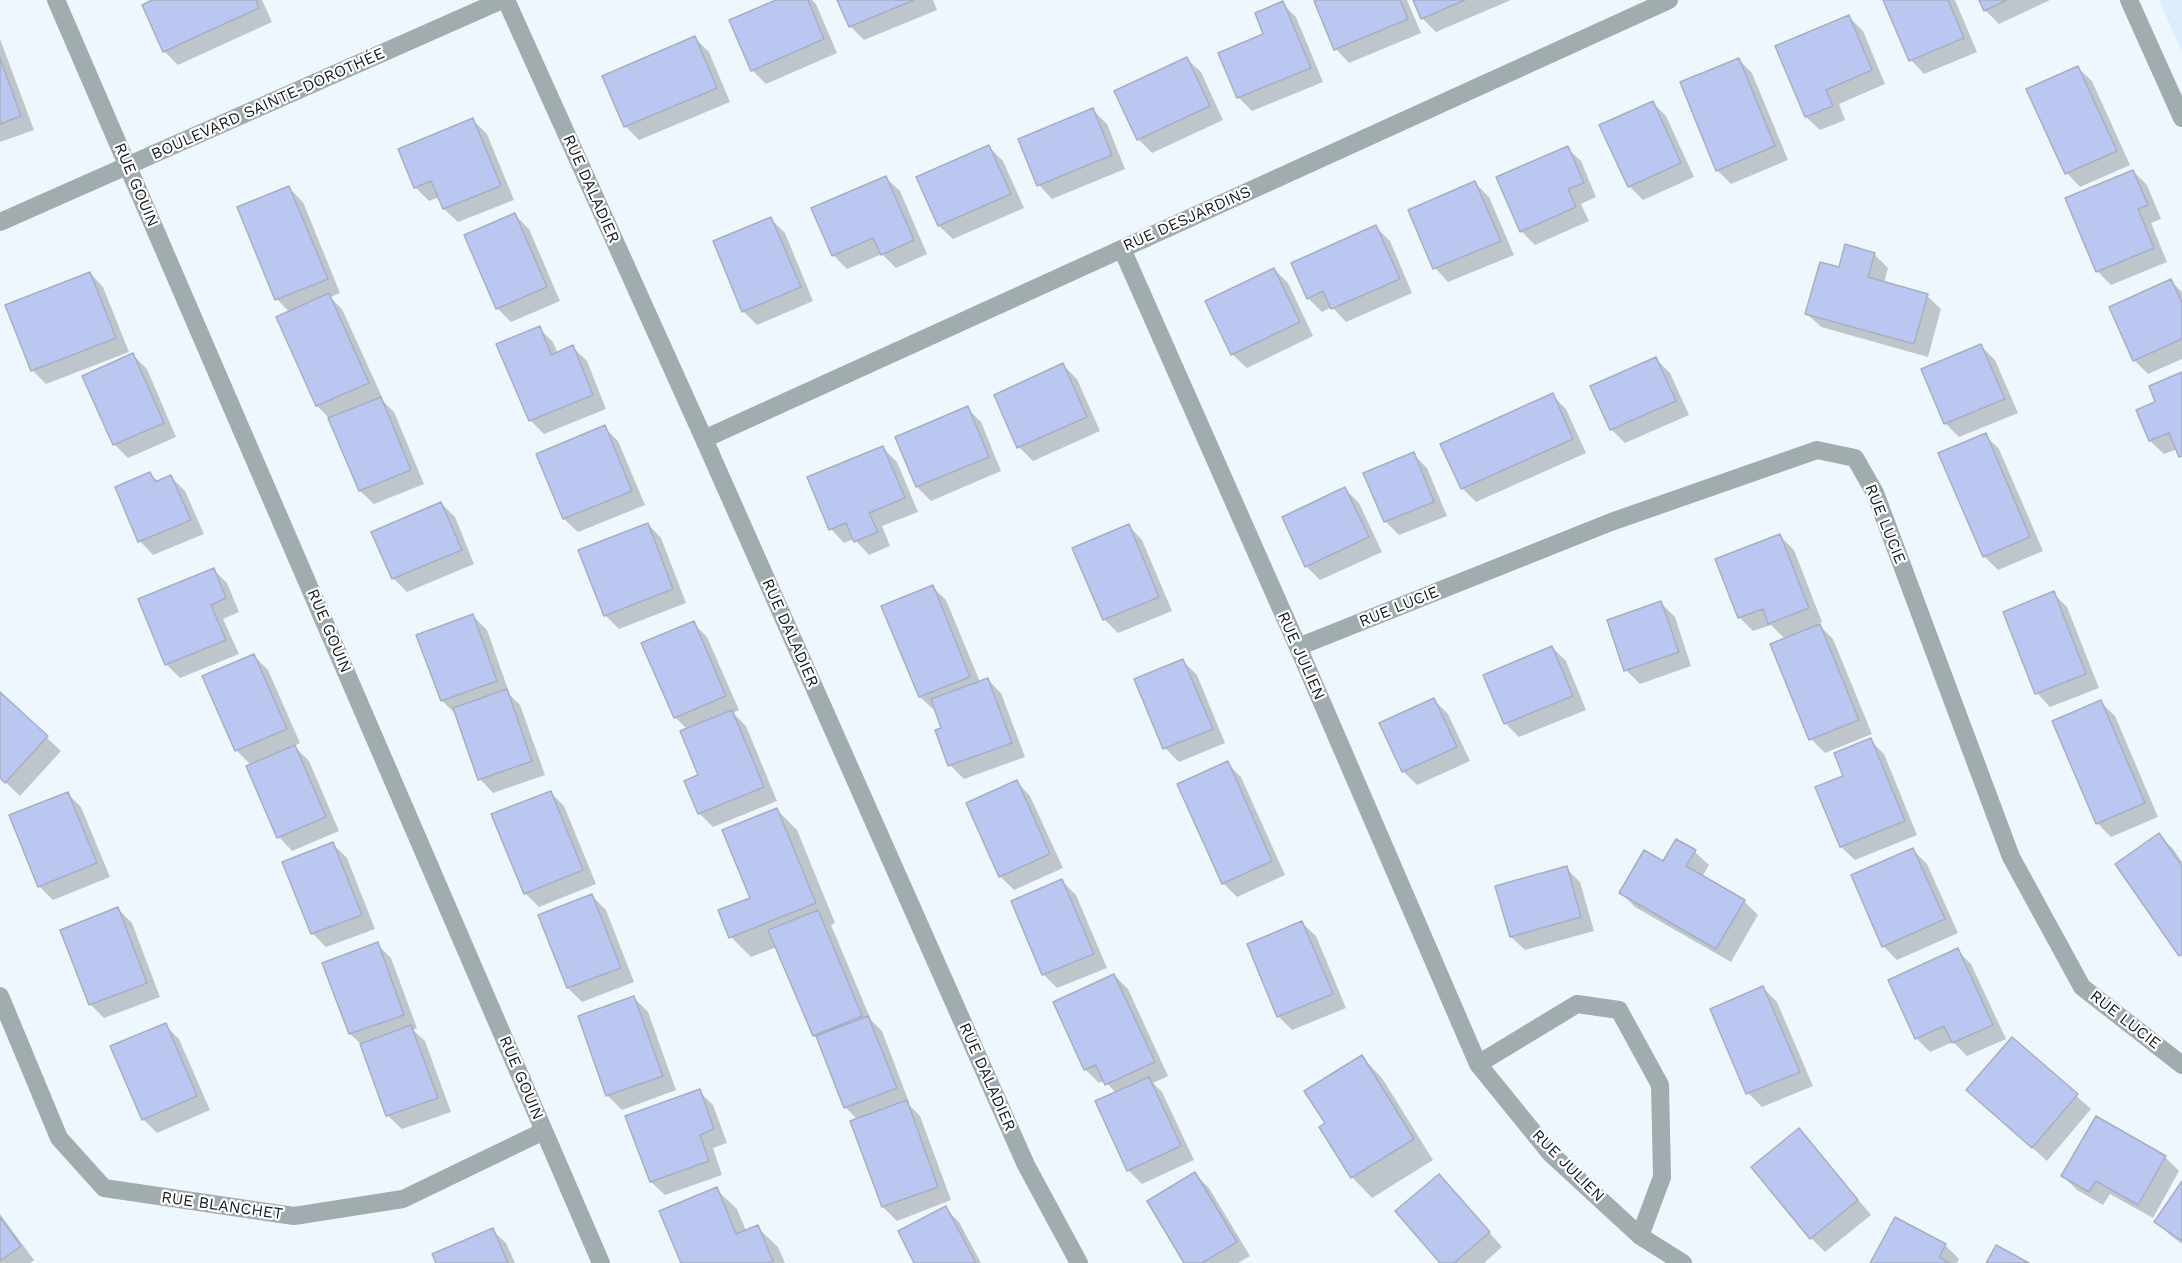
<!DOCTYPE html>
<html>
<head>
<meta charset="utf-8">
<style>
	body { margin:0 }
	canvas { display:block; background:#eff7fe }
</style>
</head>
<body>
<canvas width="2182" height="1263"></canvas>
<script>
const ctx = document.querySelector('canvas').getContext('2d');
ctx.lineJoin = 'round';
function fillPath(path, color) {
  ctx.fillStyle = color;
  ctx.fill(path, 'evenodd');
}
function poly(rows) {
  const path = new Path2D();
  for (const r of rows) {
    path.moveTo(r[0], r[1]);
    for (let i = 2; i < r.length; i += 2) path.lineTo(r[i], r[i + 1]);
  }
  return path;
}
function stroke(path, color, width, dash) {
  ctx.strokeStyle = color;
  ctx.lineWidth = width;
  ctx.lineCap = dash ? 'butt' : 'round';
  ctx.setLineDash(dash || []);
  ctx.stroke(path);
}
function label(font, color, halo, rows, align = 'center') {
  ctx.font = font + ' "Work Sans",sans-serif';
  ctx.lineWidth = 4.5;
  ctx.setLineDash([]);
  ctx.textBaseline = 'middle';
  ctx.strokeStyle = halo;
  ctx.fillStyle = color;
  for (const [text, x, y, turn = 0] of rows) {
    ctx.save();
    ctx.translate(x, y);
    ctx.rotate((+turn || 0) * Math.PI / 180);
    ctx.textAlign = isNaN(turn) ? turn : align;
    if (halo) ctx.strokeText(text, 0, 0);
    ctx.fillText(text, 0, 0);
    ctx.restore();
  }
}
fillPath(poly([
	[2159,0,2182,0,2182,52]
]), '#ddeefb');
fillPath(poly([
	[156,0,262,0,272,22,178,65,164,51],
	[779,0,812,0,816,4,837,53,766,84,752,70],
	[839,0,933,0,937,10,864,40,850,26],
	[1320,0,1407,0,1421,33,1349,63,1336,49],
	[1414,0,1511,0,1436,32,1422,18],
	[1885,0,1955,0,1977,52,1924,74,1911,60],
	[1980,0,2050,0,1999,24,1985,10],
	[1282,3,1296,17,1323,82,1252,111,1238,97,1265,35],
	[1849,17,1863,31,1885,84,1839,104,1845,120,1820,130,1806,117,1777,47],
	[695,38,709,52,730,102,639,140,625,126],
	[0,39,34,130,0,142],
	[1187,59,1201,72,1223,120,1152,153,1138,139],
	[1738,59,1752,73,1788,160,1731,184,1717,170],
	[2078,68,2092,81,2130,165,2080,187,2067,173],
	[1652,102,1666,116,1694,177,1643,200,1629,186],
	[1093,110,1107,124,1125,169,1052,199,1039,185],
	[473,120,487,134,514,200,458,222,444,209,439,197,429,201,415,187],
	[989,147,1003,161,1024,208,953,239,939,226,918,178],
	[1567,148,1581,161,1596,197,1581,204,1589,221,1535,245,1521,231],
	[2133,171,2147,185,2161,219,2151,223,2167,262,2111,285,2097,271],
	[886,178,900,191,927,254,896,268,882,254,847,269,833,255],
	[1475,183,1489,197,1514,255,1448,282,1435,268],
	[289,188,303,202,340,293,330,297,342,309,382,397,380,398,394,412,424,484,374,504,360,491,330,419,317,406,278,318,290,313,277,299],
	[515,215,529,229,560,301,511,322,497,308],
	[771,219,785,233,813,301,757,325,743,311],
	[1376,227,1390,241,1412,293,1346,322,1332,307,1322,312,1308,298],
	[1874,254,1888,268,1884,283,1927,296,1941,309,1928,357,1821,327,1807,314,1840,269],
	[1274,269,1288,283,1313,336,1247,368,1233,355,1207,301],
	[90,273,103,287,129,352,46,384,33,371,7,306],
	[2171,281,2182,292,2182,359,2148,374,2134,360,2110,308],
	[539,328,553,342,558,354,573,347,587,361,606,409,544,434,530,420],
	[1981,346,1995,360,2018,413,1959,437,1945,423],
	[133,355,147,369,176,437,128,458,114,444],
	[1656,359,1670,373,1689,415,1625,443,1611,429],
	[1063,365,1077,379,1100,431,1033,461,1019,447],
	[2182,373,2182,457,2178,449,2164,454,2150,441],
	[1552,395,1566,409,1586,453,1476,502,1462,488],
	[967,408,981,422,1001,471,931,501,917,487,897,437],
	[604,427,618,441,645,505,578,532,564,519,538,455],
	[1985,435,1999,449,2043,551,1998,570,1984,556],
	[883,448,897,462,918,512,882,526,890,546,869,555,854,539,844,543,831,529,809,478],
	[1413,454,1427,468,1447,516,1399,535,1385,521],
	[150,474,159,482,171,477,185,491,204,534,153,555,140,541],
	[1345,489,1359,503,1382,552,1320,580,1306,566],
	[441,503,455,517,474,564,407,592,393,578],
	[648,524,661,538,686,603,619,629,605,615],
	[1129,526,1142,540,1172,611,1118,633,1104,619],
	[1780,536,1794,550,1822,622,1818,624,1833,639,1872,734,1825,753,1811,739,1785,639,1771,625,1753,631,1739,617],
	[213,569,227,583,239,612,223,619,239,654,180,678,166,664],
	[932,586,946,600,980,682,987,679,1001,693,1025,757,964,779,950,765,943,729,936,710,934,710,920,697,883,607],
	[2053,593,2067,607,2099,688,2050,707,2037,693],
	[1661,603,1675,617,1691,666,1640,684,1626,670],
	[473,616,487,630,510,695,520,705,545,775,493,793,480,779,456,714,442,701],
	[693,623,707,637,739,710,733,713,746,726,777,801,713,827,699,813,700,776,688,730,675,717],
	[1552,647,1566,661,1586,710,1519,737,1505,723],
	[254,656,268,670,300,743,294,746,309,761,339,831,292,851,279,837,251,765,236,750],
	[1183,661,1197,675,1225,743,1179,762,1165,748,1136,680],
	[0,694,61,751,20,796,0,777],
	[1434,700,1448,714,1470,761,1417,785,1403,771],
	[2101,702,2115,716,2158,817,2111,837,2097,823],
	[1870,740,1884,754,1917,835,1855,860,1841,847,1817,788,1845,777],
	[1227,763,1241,777,1285,875,1237,897,1223,883,1179,785],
	[1017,782,1030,796,1063,868,1014,890,1000,876],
	[550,792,564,806,596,884,539,907,525,893],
	[67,793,81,807,110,877,53,900,39,886],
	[777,810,797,830,835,923,831,925,871,1020,882,1031,909,1102,907,1103,920,1116,951,1200,897,1221,883,1207,858,1120,845,1107,820,1042,814,1035,777,947,751,957,731,937,752,898],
	[2159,835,2173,849,2182,862,2182,957,2117,864],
	[333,844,347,858,375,929,326,947,312,933],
	[1913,850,1927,864,1958,933,1897,960,1883,946],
	[1695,852,1709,865,1702,877,1744,901,1758,915,1731,962,1635,907,1621,893,1663,863],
	[1566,868,1580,882,1594,931,1525,950,1511,937],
	[1062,881,1076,895,1107,968,1057,988,1043,974],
	[592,896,606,910,634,982,582,1002,568,988,540,916],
	[118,909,132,923,160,997,104,1018,90,1004],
	[1302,923,1316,936,1346,1008,1292,1030,1278,1016],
	[377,944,391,958,417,1028,413,1030,425,1041,451,1112,402,1129,388,1116,362,1045,350,1034,324,964],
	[1957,950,1971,964,2006,1039,1967,1056,1953,1042,1930,1052,1916,1038],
	[1114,975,1128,989,1168,1076,1153,1083,1162,1092,1194,1160,1142,1184,1128,1170,1116,1093,1105,1081,1099,1083,1085,1069],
	[1763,988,1777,1002,1813,1086,1762,1107,1748,1093],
	[634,998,648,1012,676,1090,622,1110,608,1096,580,1017],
	[165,1025,179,1039,210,1110,157,1133,143,1119],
	[2012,1039,2091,1109,2047,1161,1968,1090],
	[1362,1057,1382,1078,1433,1160,1372,1198,1352,1177,1327,1124],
	[699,1091,713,1105,727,1143,713,1148,722,1175,665,1195,651,1182],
	[2096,1118,2165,1157,2179,1171,2153,1218,2110,1194,2103,1205,2077,1190,2063,1176],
	[1799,1130,1812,1144,1871,1215,1825,1252,1811,1238,1753,1167],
	[1195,1174,1209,1188,1250,1256,1238,1263,1186,1263],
	[2182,1184,2182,1244,2170,1235,2156,1221],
	[716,1189,737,1209,746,1231,757,1227,778,1247,785,1263,683,1263],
	[1452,1190,1502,1247,1484,1263,1442,1263],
	[945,1208,959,1222,981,1263,916,1263],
	[0,1214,34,1260,30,1263,0,1263],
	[492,1230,506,1243,515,1263,438,1263],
	[1945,1245,1959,1259,1957,1263,1872,1263]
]), '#0003');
const building = poly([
	[152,0,256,0,259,8,163,52,142,5,152,0],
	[776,0,808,0,824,39,751,71,729,20,776,0],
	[837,0,914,0,849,27,837,0],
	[1316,0,1400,0,1408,19,1334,50,1314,1,1316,0],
	[1413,0,1465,0,1421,19,1413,0],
	[1883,0,1948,0,1964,38,1909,61,1883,0],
	[1979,0,2007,0,1984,11,1979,0],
	[1283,1,1311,68,1237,98,1218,53,1263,34,1255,13,1283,1],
	[1849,15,1872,70,1826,90,1833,106,1805,117,1775,46,1849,15],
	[695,36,717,88,624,127,602,76,695,36],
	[1187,57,1210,106,1137,140,1114,91,1187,57],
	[0,58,21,116,0,124,0,58],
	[1739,58,1775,146,1716,171,1680,82,1739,58],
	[2078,66,2117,151,2065,174,2026,89,2078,66],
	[1653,101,1681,163,1628,187,1599,125,1653,101],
	[1093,108,1112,155,1037,186,1018,139,1093,108],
	[473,118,501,186,443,209,431,181,414,188,398,149,473,118],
	[989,145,1011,194,938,226,916,177,989,145],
	[1568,146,1584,183,1568,189,1576,207,1520,232,1496,177,1568,146],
	[2133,170,2148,205,2138,209,2154,248,2096,272,2065,198,2133,170],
	[886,176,914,240,881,255,873,238,832,256,811,208,886,176],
	[1475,181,1501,241,1433,269,1408,210,1475,181],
	[289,186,328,279,275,300,237,207,289,186],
	[515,213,547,287,496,309,464,235,515,213],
	[771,217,801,287,742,312,713,241,771,217],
	[1376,225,1400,279,1331,309,1323,291,1307,299,1291,263,1376,225],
	[1845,244,1875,253,1868,277,1928,294,1914,344,1805,314,1820,262,1839,267,1845,244],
	[1274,268,1300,322,1231,355,1205,301,1274,268],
	[90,272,116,338,31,371,5,305,90,272],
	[2171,279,2182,303,2182,339,2133,361,2109,307,2171,279],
	[329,293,369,383,316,406,276,317,329,293],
	[540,326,551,355,573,345,593,395,529,421,496,344,540,326],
	[1981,344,2005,399,1944,424,1921,369,1981,344],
	[133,353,164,423,113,445,82,376,133,353],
	[1656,357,1676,401,1610,430,1590,386,1656,357],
	[1063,363,1087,417,1017,448,994,395,1063,363],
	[2182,372,2182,456,2179,457,2169,433,2149,441,2136,410,2155,402,2149,386,2182,372],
	[1553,393,1573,439,1461,489,1440,444,1553,393],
	[381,397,411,470,359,491,328,418,381,397],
	[968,406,989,457,916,487,895,437,968,406],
	[605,425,632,491,563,519,536,454,605,425],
	[1986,433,2030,537,1983,557,1938,453,1986,433],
	[883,446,905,498,869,513,878,532,854,542,846,523,829,530,807,477,883,446],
	[1414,452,1434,502,1384,522,1363,473,1414,452],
	[150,472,155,482,171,475,191,520,138,542,115,487,150,472],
	[1345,487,1369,537,1305,567,1282,517,1345,487],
	[441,502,462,550,392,579,371,532,441,502],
	[648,523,673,589,604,616,578,550,648,523],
	[1129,524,1159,597,1103,620,1072,548,1129,524],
	[1780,534,1809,608,1768,624,1763,609,1738,618,1715,559,1780,534],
	[214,568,226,598,211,605,226,640,165,665,138,599,214,568],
	[933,585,970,677,919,697,881,606,933,585],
	[2054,591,2086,674,2035,694,2003,612,2054,591],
	[1661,601,1679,652,1624,671,1607,620,1661,601],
	[473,614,497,681,441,701,416,635,473,614],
	[694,621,726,696,674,718,641,643,694,621],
	[1820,624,1859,720,1809,740,1770,644,1820,624],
	[1552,646,1573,696,1504,724,1483,675,1552,646],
	[254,654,287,729,235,751,202,676,254,654],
	[1183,659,1213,729,1163,749,1134,679,1183,659],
	[988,678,1012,743,948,766,935,730,941,728,931,699,988,678],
	[507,689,532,761,478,780,453,708,507,689],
	[0,692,48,736,5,783,0,778,0,692],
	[1434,698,1457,747,1402,772,1379,723,1434,698],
	[2101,700,2145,803,2096,824,2052,721,2101,700],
	[732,710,764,787,698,814,684,781,698,775,680,731,732,710],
	[1871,738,1905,821,1840,847,1815,787,1843,776,1834,753,1871,738],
	[295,745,326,817,277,838,246,766,295,745],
	[1228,761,1272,861,1222,884,1177,784,1228,761],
	[1017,780,1050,854,999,877,966,803,1017,780],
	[551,791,583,870,524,894,491,814,551,791],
	[68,792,97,863,38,887,9,815,68,792],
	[777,808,816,903,729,938,718,910,750,898,722,830,777,808],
	[2159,833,2182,866,2182,954,2179,956,2115,864,2159,833],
	[1676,839,1696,850,1686,866,1745,900,1716,949,1619,893,1644,850,1663,861,1676,839],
	[333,842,362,915,311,934,282,862,333,842],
	[1913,848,1945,919,1882,947,1851,875,1913,848],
	[1567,866,1581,917,1510,937,1495,886,1567,866],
	[1062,879,1094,954,1042,975,1011,901,1062,879],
	[592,894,621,968,567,988,538,915,592,894],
	[118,907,147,983,89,1005,60,930,118,907],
	[818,910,862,1016,813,1036,768,930,818,910],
	[1302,921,1333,994,1277,1017,1247,944,1302,921],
	[378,942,404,1015,349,1034,322,963,378,942],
	[1958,948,1993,1025,1952,1043,1944,1026,1915,1039,1888,980,1958,948],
	[1114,974,1155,1062,1105,1085,1096,1065,1084,1070,1053,1002,1114,974],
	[1763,986,1800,1072,1746,1094,1710,1009,1763,986],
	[634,996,663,1076,606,1096,578,1016,634,996],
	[868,1016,897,1088,844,1108,816,1036,868,1016],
	[166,1023,197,1096,142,1120,110,1046,166,1023],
	[411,1025,438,1098,386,1116,360,1044,411,1025],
	[2012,1037,2078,1094,2032,1148,1966,1090,2012,1037],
	[1362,1055,1414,1139,1351,1178,1319,1127,1325,1123,1304,1091,1362,1055],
	[1149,1077,1181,1146,1127,1171,1095,1101,1149,1077],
	[700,1089,714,1129,700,1135,709,1161,650,1182,625,1116,700,1089],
	[907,1100,938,1187,882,1207,850,1121,907,1100],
	[2096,1116,2166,1156,2138,1205,2096,1181,2089,1192,2061,1176,2096,1116],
	[1799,1128,1858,1200,1810,1239,1751,1167,1799,1128],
	[1195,1172,1237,1242,1202,1263,1184,1263,1147,1201,1195,1172],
	[1439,1174,1490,1232,1454,1263,1440,1263,1395,1211,1439,1174],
	[2182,1181,2182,1241,2154,1222,2182,1181],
	[717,1187,736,1234,758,1225,773,1261,768,1263,681,1263,659,1211,717,1187],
	[946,1206,976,1263,914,1263,898,1231,946,1206],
	[0,1217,21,1246,0,1261,0,1217],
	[1895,1217,1946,1244,1939,1257,1950,1263,1870,1263,1895,1217],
	[493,1228,508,1263,436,1263,432,1254,493,1228],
	[1996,1245,2029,1263,1986,1263,1996,1245]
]);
fillPath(building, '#bac7f1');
stroke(building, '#a7aec4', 1.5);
stroke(poly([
	[56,0,601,1263],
	[506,0,704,439,1026,1165,1079,1263],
	[2129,0,2182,118],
	[0,222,502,0],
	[1122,249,1298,647,1478,1064,1551,1154,1640,1236,1683,1263],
	[704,439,1669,0],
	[1298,647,1611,522,1817,450,1855,458,1875,493,2011,857,2082,987,2182,1065],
	[0,996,59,1138,104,1188,294,1216,403,1199,544,1131],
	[1478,1064,1577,1004,1619,1010,1660,1085,1662,1177,1640,1236]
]), '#a0acae', 18);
label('16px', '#131b20', '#fff', [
	["BOULEVARD SAINTE-DOROTHÉE",268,104,-24],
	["RUE GOUIN",136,185,67],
	["RUE DALADIER",591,189,66],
	["RUE DESJARDINS",1187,219,-24],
	["RUE LUCIE",1885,524,68],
	["RUE LUCIE",1399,607,-22],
	["RUE GOUIN",329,631,67],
	["RUE DALADIER",790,633,66],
	["RUE JULIEN",1301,656,66],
	["RUE LUCIE",2125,1020,38],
	["RUE DALADIER",987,1077,66],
	["RUE GOUIN",521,1078,67],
	["RUE JULIEN",1568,1166,45],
	["RUE BLANCHET",222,1206,8]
]);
</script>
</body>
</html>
